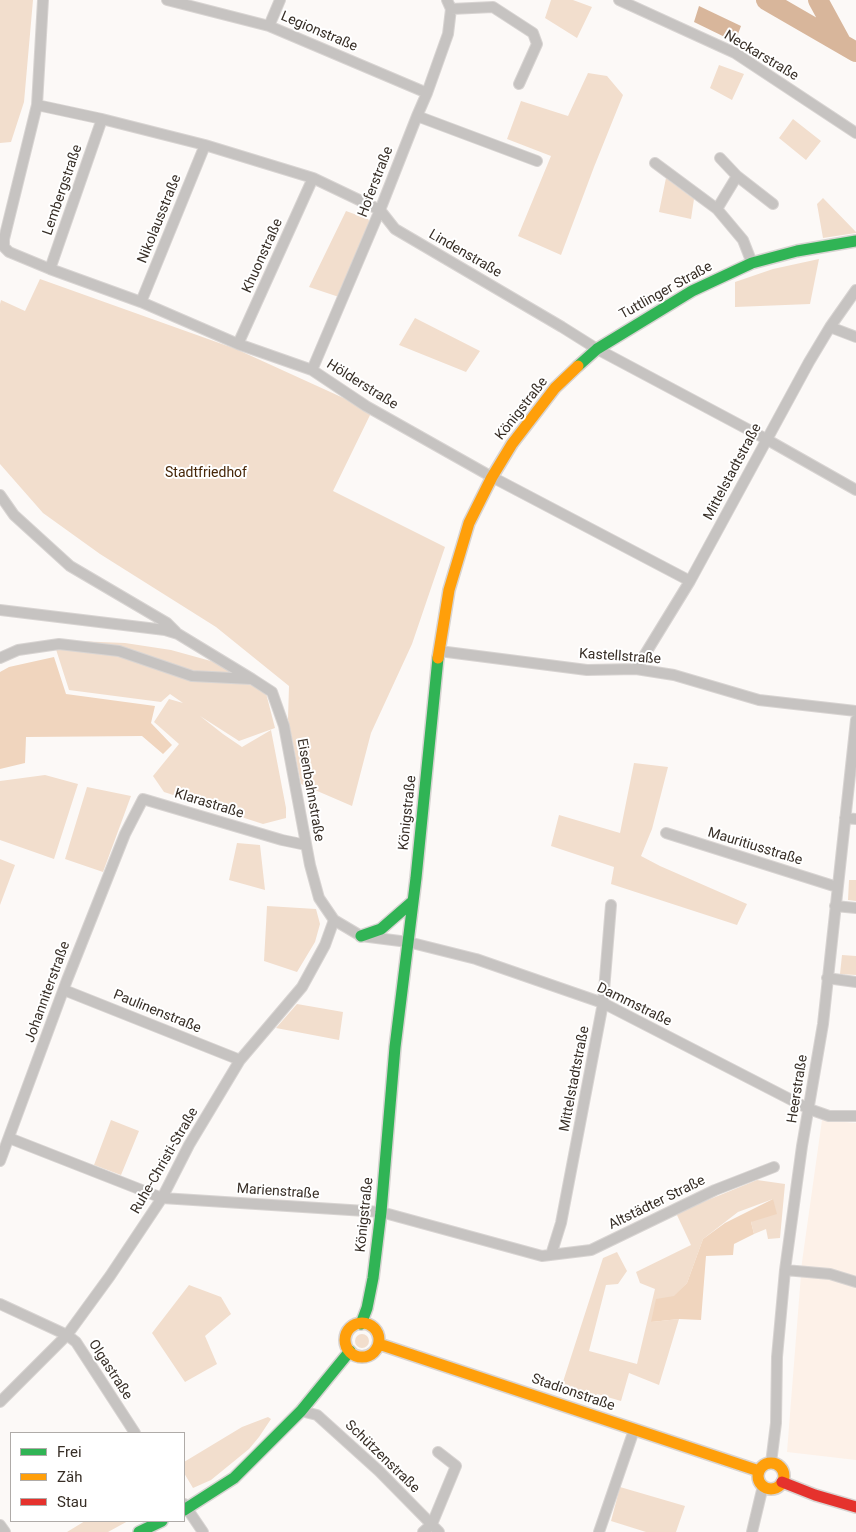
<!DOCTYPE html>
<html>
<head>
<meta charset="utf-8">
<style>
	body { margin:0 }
	#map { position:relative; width:856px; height:1532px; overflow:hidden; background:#fcf9f7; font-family:Roboto,sans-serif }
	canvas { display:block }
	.legend { position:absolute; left:10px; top:1432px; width:175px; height:90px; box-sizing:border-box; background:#fff; border:1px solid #afaba8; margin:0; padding:6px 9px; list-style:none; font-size:15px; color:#372e26 }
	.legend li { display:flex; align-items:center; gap:10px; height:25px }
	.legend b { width:25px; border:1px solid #afaba8 }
</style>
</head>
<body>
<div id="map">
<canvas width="856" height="1532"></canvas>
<ul class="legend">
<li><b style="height:6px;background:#30b455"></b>Frei</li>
<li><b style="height:6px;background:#ff9f0a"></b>Zäh</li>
<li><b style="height:6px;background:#e5322d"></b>Stau</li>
</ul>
</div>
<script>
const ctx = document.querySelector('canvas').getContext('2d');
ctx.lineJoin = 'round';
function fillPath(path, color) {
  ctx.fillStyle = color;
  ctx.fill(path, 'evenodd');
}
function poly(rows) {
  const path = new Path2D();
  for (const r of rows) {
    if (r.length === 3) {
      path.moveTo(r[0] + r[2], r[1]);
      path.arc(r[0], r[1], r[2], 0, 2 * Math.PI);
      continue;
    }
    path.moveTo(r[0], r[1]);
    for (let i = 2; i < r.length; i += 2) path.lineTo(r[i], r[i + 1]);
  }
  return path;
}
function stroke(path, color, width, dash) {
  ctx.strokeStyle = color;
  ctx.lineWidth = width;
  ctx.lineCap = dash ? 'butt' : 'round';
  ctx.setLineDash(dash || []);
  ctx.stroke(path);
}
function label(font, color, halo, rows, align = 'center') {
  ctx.font = font + ' Roboto,sans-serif';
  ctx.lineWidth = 4;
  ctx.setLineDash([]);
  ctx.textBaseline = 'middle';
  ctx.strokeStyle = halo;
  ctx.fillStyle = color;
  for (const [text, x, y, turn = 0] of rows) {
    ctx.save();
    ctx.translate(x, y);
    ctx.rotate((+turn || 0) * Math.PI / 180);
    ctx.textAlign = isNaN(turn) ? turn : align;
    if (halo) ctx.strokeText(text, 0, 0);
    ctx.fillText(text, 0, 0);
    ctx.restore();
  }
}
fillPath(poly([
	[822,1120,856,1123,856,1460,787,1452,802,1262]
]), '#fdf1e8');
fillPath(poly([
	[0,0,33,0,24,102,11,142,0,143],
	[551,0,573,0,592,7,577,38,545,18],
	[719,65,744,74,732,100,710,88],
	[588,73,607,76,623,95,594,167,561,255,518,236,551,156,507,139,521,101,568,116],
	[793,119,821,141,806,160,779,138],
	[666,178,694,199,691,219,659,212],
	[823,198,856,232,856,233,823,238,817,204],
	[346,211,368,219,372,225,342,298,309,287],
	[819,259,810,304,735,307,735,282,773,269],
	[40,279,236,349,372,411,333,491,445,547,412,644,371,733,352,806,301,784,288,719,289,686,216,627,100,554,43,513,0,464,0,304,1,300,25,311],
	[415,318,480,351,466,372,399,345],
	[53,640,125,643,171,650,218,663,266,693,275,728,239,741,200,716,223,734,242,747,271,730,286,808,286,818,263,824,164,792,153,776,179,744,154,722,169,699,183,703,170,694,161,702,69,690],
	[634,763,668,767,652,829,641,856,660,866,747,904,737,925,611,884,614,867,551,846,559,815,620,833],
	[45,775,78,784,54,859,0,840,0,781],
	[87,787,131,796,103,872,65,859],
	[237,843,260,845,265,890,229,880],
	[0,859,15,865,0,905],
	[849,880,856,880,856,901,848,900],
	[267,906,316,909,320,924,315,942,297,972,264,961],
	[842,955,856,956,856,975,840,974],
	[297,1004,343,1012,339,1040,276,1028],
	[111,1120,139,1131,121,1175,94,1165],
	[757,1180,785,1184,780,1238,768,1239,766,1229,754,1234,751,1222,773,1199,738,1212,703,1239,687,1283,651,1322,679,1319,659,1385,629,1373,621,1401,597,1394,592,1402,560,1391,603,1258,617,1252,627,1271,618,1284,606,1285,589,1351,637,1364,655,1289,640,1283,636,1272,691,1245,676,1213],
	[189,1285,221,1297,231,1314,205,1336,217,1364,185,1382,152,1333],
	[362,1341,7],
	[268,1417,271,1419,259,1437,249,1449,211,1480,193,1488,184,1473,184,1462,242,1427],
	[620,1487,685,1506,676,1532,646,1532,611,1521],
	[85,1521,128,1521,108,1532,67,1532]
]), '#f2decd');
fillPath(poly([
	[54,657,66,694,155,706,151,723,172,745,163,754,142,736,26,737,25,763,0,769,0,672,9,667],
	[773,1199,777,1214,751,1222,754,1234,734,1244,733,1255,706,1256,701,1320,679,1319,651,1322,656,1299,674,1296,687,1283,703,1239,725,1223]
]), '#f0d5be');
fillPath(poly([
	[699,6,741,26,735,42,694,22]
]), '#d8b69b');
stroke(poly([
	[766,0,856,52],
	[818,0,842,44]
]), '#d8b69b', 20);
const street = poly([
	[43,0,37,105,4,239,4,247,9,252,50,269,141,302,238,344,312,370,366,406,492,477,690,581],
	[167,0,269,26,427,93],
	[619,0,735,53,856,133],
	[451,9,493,7,533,33,537,44,519,84],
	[269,26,280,0],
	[37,105,102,119,205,145,313,178,380,210,395,229,562,327,597,349,766,439,856,490],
	[417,116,537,161],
	[720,158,737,176,773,204],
	[655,163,717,209,743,240,752,263],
	[717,209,737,176],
	[50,269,102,119],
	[141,302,205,145],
	[830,327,856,337],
	[238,344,313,178],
	[312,370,380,210,417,116,427,93,448,34,451,9,447,0],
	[0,495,14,515,70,566,167,623,176,632],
	[0,610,165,630,178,634,252,679,272,692,284,726,310,865,319,898,334,920,361,936,408,942,476,959,603,1003,809,1109,829,1116,856,1116],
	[439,651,587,670,636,669,674,675,759,700,856,711],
	[0,658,18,650,59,644,119,651,192,676,251,679],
	[636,669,690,581,809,362,830,327,856,290],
	[845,818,856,819],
	[666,833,837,887],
	[835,906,856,908],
	[827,978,856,982],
	[64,990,240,1060],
	[9,1138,162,1198,381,1212,542,1256,591,1250,715,1190,774,1167],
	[0,1161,67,980,125,834,143,799,282,840,306,845],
	[551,1255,561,1223,603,1003,611,905],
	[785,1270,830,1274,856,1282],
	[0,1304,67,1335,76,1342,135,1433],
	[0,1402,67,1335,110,1276,162,1198,189,1145,240,1060,302,987,325,945,334,920],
	[301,1411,317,1415,379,1471,439,1532],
	[771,1463,776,1423,777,1357,785,1270,802,1146,823,1024,856,720],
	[184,1504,203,1532],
	[0,1525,5,1532],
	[423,1532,432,1524,456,1466,438,1452],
	[599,1532,634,1430],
	[752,1532,763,1486]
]);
const fast = poly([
	[578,366,597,349,692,291,752,263,797,251,856,241],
	[361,936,381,929,412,902],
	[361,1324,367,1308,373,1278,381,1212,395,1047,416,878,438,658],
	[184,1510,234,1478,301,1411,350,1351],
	[139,1532,162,1521]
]);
const slow = poly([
	[438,658,449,590,469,523,492,477,512,444,555,388,578,366],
	[362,1340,17],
	[379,1344,759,1471],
	[771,1476,13]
]);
const jam = poly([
	[782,1482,815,1495,856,1507]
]);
stroke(street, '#d8d4d2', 12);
stroke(fast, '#d8d4d2', 14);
stroke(slow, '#d8d4d2', 14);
stroke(jam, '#d8d4d2', 14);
stroke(street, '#c6c3c1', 10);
stroke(fast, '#30b455', 11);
stroke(slow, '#ff9f0a', 11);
stroke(jam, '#e5322d', 11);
label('14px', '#372e26', '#fff', [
	["Legionstraße",319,32,23],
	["Neckarstraße",761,56,31],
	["Hoferstraße",376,182,-69],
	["Lembergstraße",63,190,-71],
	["Nikolausstraße",160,219,-68],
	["Lindenstraße",465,254,30],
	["Khuonstraße",263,256,-66],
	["Tuttlinger Straße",666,291,-29],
	["Hölderstraße",362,385,32],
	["Königstraße",522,409,-52],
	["Mittelstadtstraße",733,472,-62],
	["Kastellstraße",620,657,4],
	["Eisenbahnstraße",310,790,80],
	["Klarastraße",209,804,17],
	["Königstraße",408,813,-84],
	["Mauritiusstraße",755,847,17],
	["Johanniterstraße",48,992,-70],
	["Dammstraße",634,1005,26],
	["Paulinenstraße",157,1012,22],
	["Mittelstadtstraße",575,1079,-79],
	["Heerstraße",798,1089,-81],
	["Ruhe-Christi-Straße",165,1161,-60],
	["Marienstraße",278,1192,4],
	["Altstädter Straße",657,1203,-26],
	["Königstraße",365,1215,-84],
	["Olgastraße",110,1370,57],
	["Stadionstraße",573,1393,19],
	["Schützenstraße",382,1457,44]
]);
label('14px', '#462607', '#fff', [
	["Stadtfriedhof",206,473]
]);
</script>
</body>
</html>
